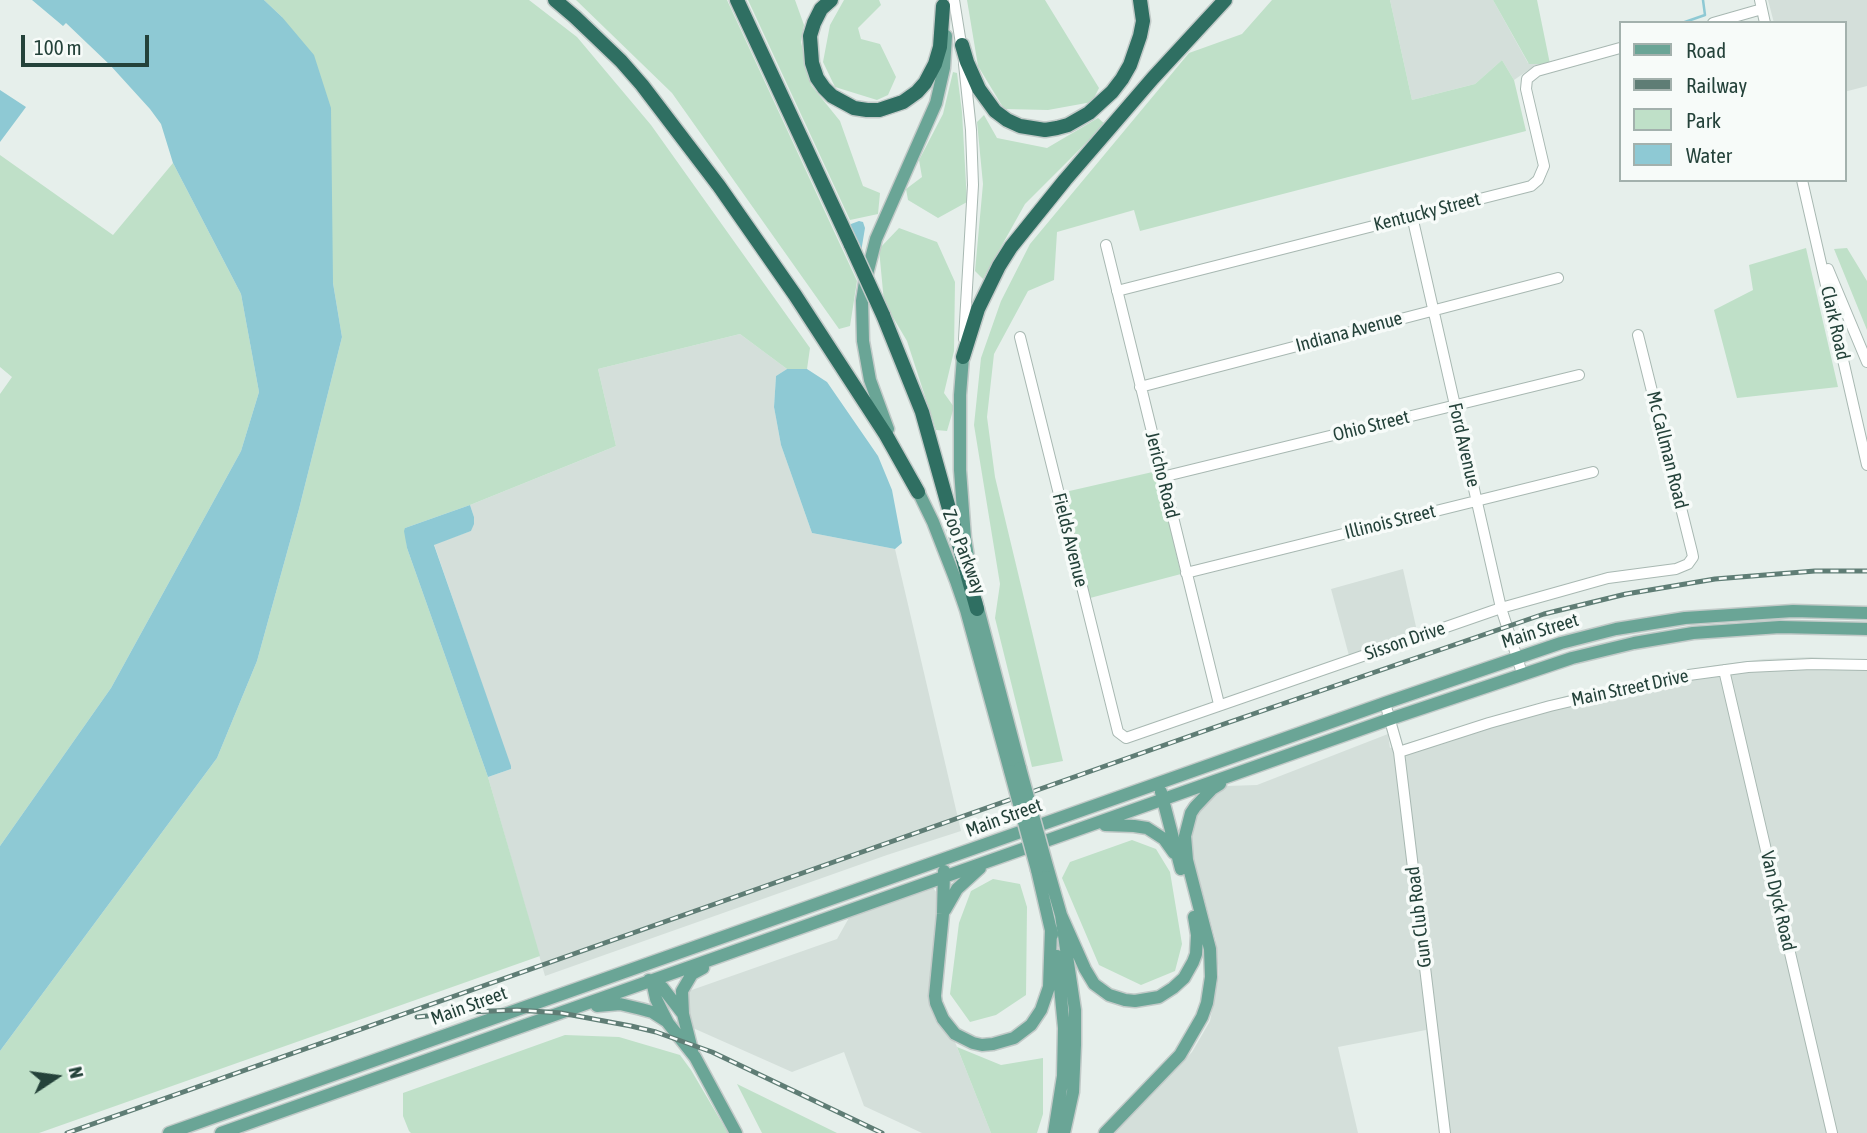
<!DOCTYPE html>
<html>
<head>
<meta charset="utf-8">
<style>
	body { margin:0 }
	#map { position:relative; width:1867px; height:1133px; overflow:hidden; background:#e6efeb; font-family:"Asap Condensed",sans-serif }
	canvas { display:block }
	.legend { position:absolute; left:1619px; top:21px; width:228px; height:161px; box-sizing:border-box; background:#f7fbf9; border:2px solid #a3b1ad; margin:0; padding:9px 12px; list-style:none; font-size:21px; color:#24423a }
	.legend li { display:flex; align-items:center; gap:14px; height:35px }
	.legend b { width:35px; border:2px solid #a3b1ad }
	.north { position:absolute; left:21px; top:1042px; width:70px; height:70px; -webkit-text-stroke:5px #f7fbf9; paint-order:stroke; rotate:77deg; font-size:19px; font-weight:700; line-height:28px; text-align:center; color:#24423a }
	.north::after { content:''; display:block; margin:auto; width:24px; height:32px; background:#24423a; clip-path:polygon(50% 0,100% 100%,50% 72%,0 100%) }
	.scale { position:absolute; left:21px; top:35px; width:128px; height:32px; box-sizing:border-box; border:4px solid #24423a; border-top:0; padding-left:9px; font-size:21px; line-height:24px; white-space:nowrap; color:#24423a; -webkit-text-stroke:5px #f7fbf9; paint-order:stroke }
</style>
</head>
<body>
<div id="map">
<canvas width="1867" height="1133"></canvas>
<ul class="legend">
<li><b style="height:9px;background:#6aa596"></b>Road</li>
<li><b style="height:9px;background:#5f7d75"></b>Railway</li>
<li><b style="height:19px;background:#bfe0c8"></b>Park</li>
<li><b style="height:19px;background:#8ec9d4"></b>Water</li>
</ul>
<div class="north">N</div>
<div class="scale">100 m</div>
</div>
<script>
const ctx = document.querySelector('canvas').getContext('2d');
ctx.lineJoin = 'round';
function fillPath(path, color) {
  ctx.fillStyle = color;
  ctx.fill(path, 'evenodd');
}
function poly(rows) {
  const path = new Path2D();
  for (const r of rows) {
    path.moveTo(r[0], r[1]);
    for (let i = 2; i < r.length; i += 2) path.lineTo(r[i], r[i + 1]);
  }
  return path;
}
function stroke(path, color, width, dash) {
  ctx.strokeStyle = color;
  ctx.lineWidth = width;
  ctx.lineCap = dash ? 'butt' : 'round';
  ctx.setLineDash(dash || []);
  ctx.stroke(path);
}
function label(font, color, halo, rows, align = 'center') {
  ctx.font = font + ' "Asap Condensed",sans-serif';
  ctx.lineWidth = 7;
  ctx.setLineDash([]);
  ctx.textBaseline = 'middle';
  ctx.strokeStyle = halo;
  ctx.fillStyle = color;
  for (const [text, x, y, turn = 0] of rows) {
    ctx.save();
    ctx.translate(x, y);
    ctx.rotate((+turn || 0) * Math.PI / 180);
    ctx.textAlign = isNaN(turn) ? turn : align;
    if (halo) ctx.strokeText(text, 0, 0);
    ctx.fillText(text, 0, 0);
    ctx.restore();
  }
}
fillPath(poly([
	[1390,0,1493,0,1528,63,1550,64,1530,69,1514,80,1502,60,1475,84,1412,100],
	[1768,0,1867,0,1867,86,1844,92,1844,23,1774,23],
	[740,334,787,369,776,376,774,407,781,445,812,533,895,549,961,831,887,855,545,976,488,777,511,769,434,544,471,531,474,517,470,505,616,446,598,369],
	[1403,569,1419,640,1351,663,1331,589],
	[1811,657,1867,660,1867,1133,1439,1133,1426,1030,1338,1047,1358,1133,1112,1133,1192,1052,1210,1021,1219,975,1216,941,1191,850,1191,832,1200,810,1216,793,1227,786,1257,785,1388,734,1390,748,1569,695,1674,672,1717,665,1764,659],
	[933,888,937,893,940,904,932,992,953,1037,991,1133,922,1133,864,1106,844,1052,792,1072,693,1028,686,1003,686,992,837,939,850,916]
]), '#d4dfda');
fillPath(poly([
	[264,0,529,0,577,37,651,125,810,348,807,369,787,369,740,334,598,369,616,446,470,505,405,528,407,548,488,777,540,956,39,1133,0,1133,0,1051,217,758,257,661,299,509,342,337,333,283,282,17],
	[576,0,727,0,857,281,850,326,839,329,672,93],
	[748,0,795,0,804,25,801,42,811,85,840,121,863,186,880,193,878,214,850,220],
	[844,0,879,0,881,5,858,28,861,39,880,44,896,77,888,95,877,100,835,87,823,62,830,25],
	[967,0,1045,0,1099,88,1092,102,1048,110,1004,109,978,66],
	[1272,0,1390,0,1412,100,1475,84,1502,60,1514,80,1526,131,1140,231,1134,210,1057,232,1054,280,1028,291,994,354,987,417,995,477,1063,761,1032,767,995,618,1000,584,974,425,981,358,1001,301,1030,244,1189,53,1242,34],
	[1493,0,1537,0,1550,64,1529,64],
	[953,72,957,73,962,112,967,202,938,218,908,200,906,189,922,177,919,160,943,114],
	[984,115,997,138,1047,148,1098,118,1105,124,1025,204,983,279,975,271,983,184,977,122],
	[0,155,113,235,173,163,241,294,259,392,241,451,111,688,0,846,0,394,12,377,0,367],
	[899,228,937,242,955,282,954,351,944,393,954,407,947,431,936,430,907,341,884,302,879,249],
	[1806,248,1838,387,1737,398,1714,310,1753,290,1749,265],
	[1847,248,1867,281,1867,330,1834,249],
	[1157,471,1181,574,1090,598,1065,492],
	[1132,840,1156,849,1170,872,1182,944,1175,971,1141,985,1099,965,1062,878,1070,862],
	[993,879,1020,884,1027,907,1026,995,996,1015,970,1022,950,994,959,923,971,891],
	[565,1035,619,1037,680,1055,691,1070,728,1133,411,1133,409,1131,403,1116,403,1093],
	[957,1047,1001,1065,1043,1058,1043,1114,1037,1133,991,1133],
	[737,1084,837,1133,762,1133]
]), '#bfe0c8');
fillPath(poly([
	[32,0,264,0,282,17,314,55,331,108,333,283,342,337,299,509,257,661,217,758,0,1051,0,846,111,688,241,451,259,392,241,294,173,163,161,124,150,109,110,65,66,23,63,26],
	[0,90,26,107,0,142],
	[859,221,863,222,865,228,861,252,850,227,851,224],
	[787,369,807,369,827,382,878,456,892,490,902,543,895,549,812,533,781,445,774,407,776,376],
	[470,505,474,517,474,524,471,531,434,545,511,766,511,769,488,777,407,548,404,531,405,528]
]), '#8ec9d4');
stroke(poly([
	[1682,23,1705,15,1703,0]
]), '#8ec9d4', 2.5);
const minor = poly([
	[954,0,962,50],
	[1760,0,1765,23],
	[1713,23,1762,9],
	[964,64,971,130,973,185,964,339],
	[1802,180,1867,465],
	[1412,216,1501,608,1522,673],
	[1106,245,1219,704],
	[1828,269,1867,362],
	[1117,291,1531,186,1538,180,1544,166,1526,89,1527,79,1537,71,1620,48],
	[1020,337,1118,732,1126,738,1501,608,1608,578,1676,569,1688,564,1693,557,1692,552,1638,335],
	[1140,387,1558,278],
	[1162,477,1579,375],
	[1186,573,1593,472],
	[1724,670,1832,1133],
	[1385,703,1399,752,1445,1133],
	[1399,752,1489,723,1550,706,1674,677,1748,667,1812,664,1867,665]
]);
const major = poly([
	[963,357,960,395,960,470,965,538,969,563],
	[888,429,870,380,863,341,862,301,865,282,876,239,936,103,944,68,946,36],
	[914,483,933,522,956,581,966,610,1010,771],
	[976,601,1020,768],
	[1161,792,1181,869],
	[1105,825,1134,826,1147,828,1164,839,1174,853],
	[1047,866,1061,915,1075,1010,1075,1045,1073,1092,1064,1133],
	[1037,870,1052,935],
	[944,871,943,914,935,996,936,1003,943,1019,955,1034,973,1043,982,1045,993,1044,1014,1038,1031,1025,1041,1010,1049,987,1051,929],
	[945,910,957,889,980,868],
	[1061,915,1085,969,1094,984,1109,995,1125,1000,1135,1001,1159,997,1173,988,1184,978,1193,962,1196,954,1197,935,1194,917],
	[649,980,662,987,683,1014,692,1050],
	[652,981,656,999,668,1023,695,1057,736,1133],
	[597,1006,620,1004,641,1009,652,1012,666,1021],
	[683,1014,682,991,692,974,703,968],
	[169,1133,1385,703,1561,643,1616,629,1685,618,1793,611,1867,613],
	[221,1133,1390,719,1572,658,1634,643,1693,633,1780,627,1867,629],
	[1054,1133,1063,1076,1064,1028,1057,956],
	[1105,1133,1180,1055,1202,1017,1207,1003,1211,977,1210,949,1187,860,1185,836,1191,813,1195,807,1212,789,1220,784]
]);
const highway = poly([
	[555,0,575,17,621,61,642,85,719,186,795,295,886,435,918,492],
	[737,0,851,245],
	[831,0,821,9,814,23,810,36,812,63,817,78,824,88,832,96,854,108,867,110,879,110,903,102,917,92,925,83,935,64,940,47,943,6],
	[962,45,967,62,979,89,995,111,1007,120,1020,126,1045,130,1057,128,1068,125,1089,113,1112,92,1122,79,1130,65,1140,36,1143,21,1140,0],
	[883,315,922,412,977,609],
	[963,357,978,309,999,266,1011,247,1065,180,1153,78,1225,0]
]);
stroke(minor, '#a8b8b2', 12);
stroke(major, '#c2cac8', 15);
stroke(highway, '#c2cac8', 17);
stroke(minor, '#fff', 10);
stroke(major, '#6aa596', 12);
stroke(highway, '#2f6f62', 14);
const rail = poly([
	[417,1017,467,1012,517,1010,561,1013,631,1026,656,1032,712,1052,882,1133],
	[67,1133,1224,724,1544,614,1626,594,1715,579,1815,571,1867,571]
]);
stroke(rail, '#5f7d75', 5);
stroke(rail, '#f7fbf9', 2.5, [8]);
const majorBridge = poly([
	[1020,768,1047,866],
	[1010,771,1037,870]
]);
const highwayBridge = poly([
	[851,245,883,315]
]);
stroke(majorBridge, '#c2cac8', 15, []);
stroke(highwayBridge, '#c2cac8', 17, []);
stroke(majorBridge, '#6aa596', 12);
stroke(highwayBridge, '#2f6f62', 14);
label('19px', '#24423a', '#f7fbf9', [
	["Kentucky Street",1427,212,-14],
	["Clark Road",1835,323,77],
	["Indiana Avenue",1349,332,-15],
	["Ohio Street",1371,426,-14],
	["Ford Avenue",1464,445,77],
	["Mc Callman Road",1667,450,76],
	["Jericho Road",1162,475,76],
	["Illinois Street",1390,522,-14],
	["Fields Avenue",1070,540,76],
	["Zoo Parkway",964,552,69],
	["Main Street",1540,631,-17],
	["Sisson Drive",1405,641,-19],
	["Main Street Drive",1630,688,-12],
	["Main Street",1004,818,-20],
	["Van Dyck Road",1778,901,77],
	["Gun Club Road",1419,917,-97],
	["Main Street",469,1006,-20]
]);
</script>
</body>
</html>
